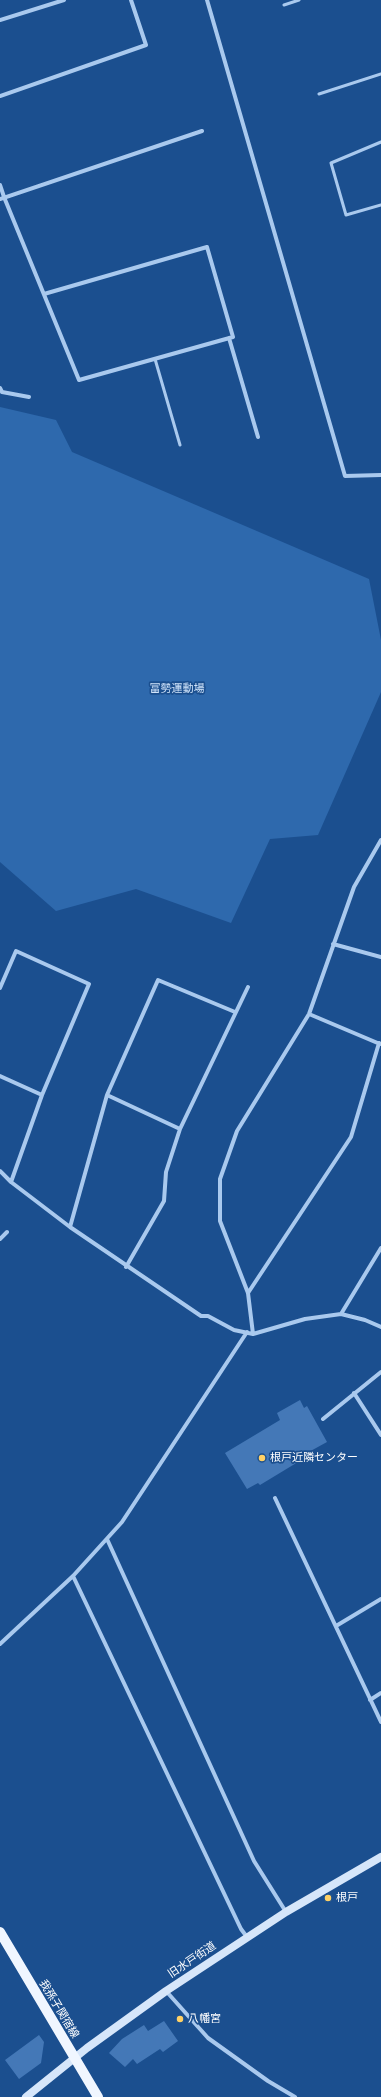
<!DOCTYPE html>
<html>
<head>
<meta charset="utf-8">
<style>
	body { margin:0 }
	canvas { display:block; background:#1b4f8f }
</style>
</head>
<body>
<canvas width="381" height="2097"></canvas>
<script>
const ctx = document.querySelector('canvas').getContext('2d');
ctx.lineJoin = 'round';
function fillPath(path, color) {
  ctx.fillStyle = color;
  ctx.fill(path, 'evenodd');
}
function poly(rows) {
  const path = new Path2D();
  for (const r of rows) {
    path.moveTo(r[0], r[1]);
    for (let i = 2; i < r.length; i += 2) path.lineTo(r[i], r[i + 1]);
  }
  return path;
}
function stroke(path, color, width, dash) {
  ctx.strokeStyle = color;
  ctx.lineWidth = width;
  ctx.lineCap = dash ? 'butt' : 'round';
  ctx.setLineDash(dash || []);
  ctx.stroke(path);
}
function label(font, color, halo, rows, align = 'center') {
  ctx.font = font + ' "Alegreya Sans","Noto Sans JP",sans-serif';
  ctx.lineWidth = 3.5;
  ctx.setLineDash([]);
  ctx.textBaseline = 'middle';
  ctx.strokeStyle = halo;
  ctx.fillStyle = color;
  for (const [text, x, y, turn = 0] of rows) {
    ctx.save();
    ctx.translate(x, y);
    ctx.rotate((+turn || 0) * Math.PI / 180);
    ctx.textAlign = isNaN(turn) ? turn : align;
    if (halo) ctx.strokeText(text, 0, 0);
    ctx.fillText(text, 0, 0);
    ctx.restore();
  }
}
fillPath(poly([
	[0,407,56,420,72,452,369,579,381,640,381,692,318,835,270,839,231,923,136,889,56,911,0,862]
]), '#2e69ad');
fillPath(poly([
	[300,1400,304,1408,307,1406,327,1442,296,1459,298,1462,260,1485,258,1483,247,1489,225,1453,280,1420,277,1413],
	[164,2021,178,2041,163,2052,160,2049,137,2064,133,2059,125,2067,109,2053,122,2039,144,2025,148,2031],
	[39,2035,44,2042,41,2063,19,2079,5,2060]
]), '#4478b7');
stroke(poly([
	[284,5,299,0],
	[319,94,381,74],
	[381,142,331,163,346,215,381,205],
	[155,359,180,445]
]), '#a9c9ee', 3);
stroke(poly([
	[207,0,345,476,381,475],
	[0,20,64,0],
	[0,96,146,45,131,0],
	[0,185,4,197,79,380,233,337,207,247,44,294],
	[0,199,202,131],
	[229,338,258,437],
	[0,388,2,392,29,397],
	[333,944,381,957],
	[0,988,16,951,89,984,42,1095,11,1182],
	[309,1014,380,1044],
	[0,1076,42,1095],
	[107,1095,180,1129],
	[0,1171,11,1182,70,1227,201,1316,208,1316,234,1330,253,1334,305,1319,341,1314,365,1320,381,1327],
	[70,1227,107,1095,158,980,235,1012],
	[0,1239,7,1232],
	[126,1267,164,1201,166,1172,180,1129,248,987],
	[248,1293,351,1137,379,1043],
	[341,1314,381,1248],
	[253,1334,248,1293,220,1221,220,1179,237,1131,309,1014,354,887,381,840],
	[354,1393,381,1435],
	[323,1419,381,1372],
	[275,1498,381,1722],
	[107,1539,254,1861,286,1912],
	[73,1576,241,1929,247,1937],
	[336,1626,381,1599],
	[0,1644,73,1576,122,1522,247,1332],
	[370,1700,381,1693],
	[166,1991,208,2038,268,2081,295,2097]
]), '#a9c9ee', 4);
stroke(poly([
	[26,2097,87,2048,166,1991,286,1912,381,1857]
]), '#d6e6fa', 8);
stroke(poly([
	[0,1932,98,2097]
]), '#f0f6ff', 10);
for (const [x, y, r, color] of [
	[262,1458,4,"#ffd166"],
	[328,1898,4,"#ffd166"],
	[180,2019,4,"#ffd166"]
]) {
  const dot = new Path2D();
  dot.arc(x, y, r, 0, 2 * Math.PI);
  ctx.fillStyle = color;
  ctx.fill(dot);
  stroke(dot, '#1b4f8f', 1.5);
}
label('11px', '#cfe3fa', '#1b4f8f', [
	["富勢運動場",177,689]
]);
label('11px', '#fff', '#1b4f8f', [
	["根戸近隣センター",270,1458],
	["根戸",336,1898],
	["八幡宮",188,2019]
], 'left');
label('11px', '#fff', '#1b4f8f', [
	["旧水戸街道",192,1960,-34],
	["我孫子関宿線",59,2009,59]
]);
</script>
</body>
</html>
